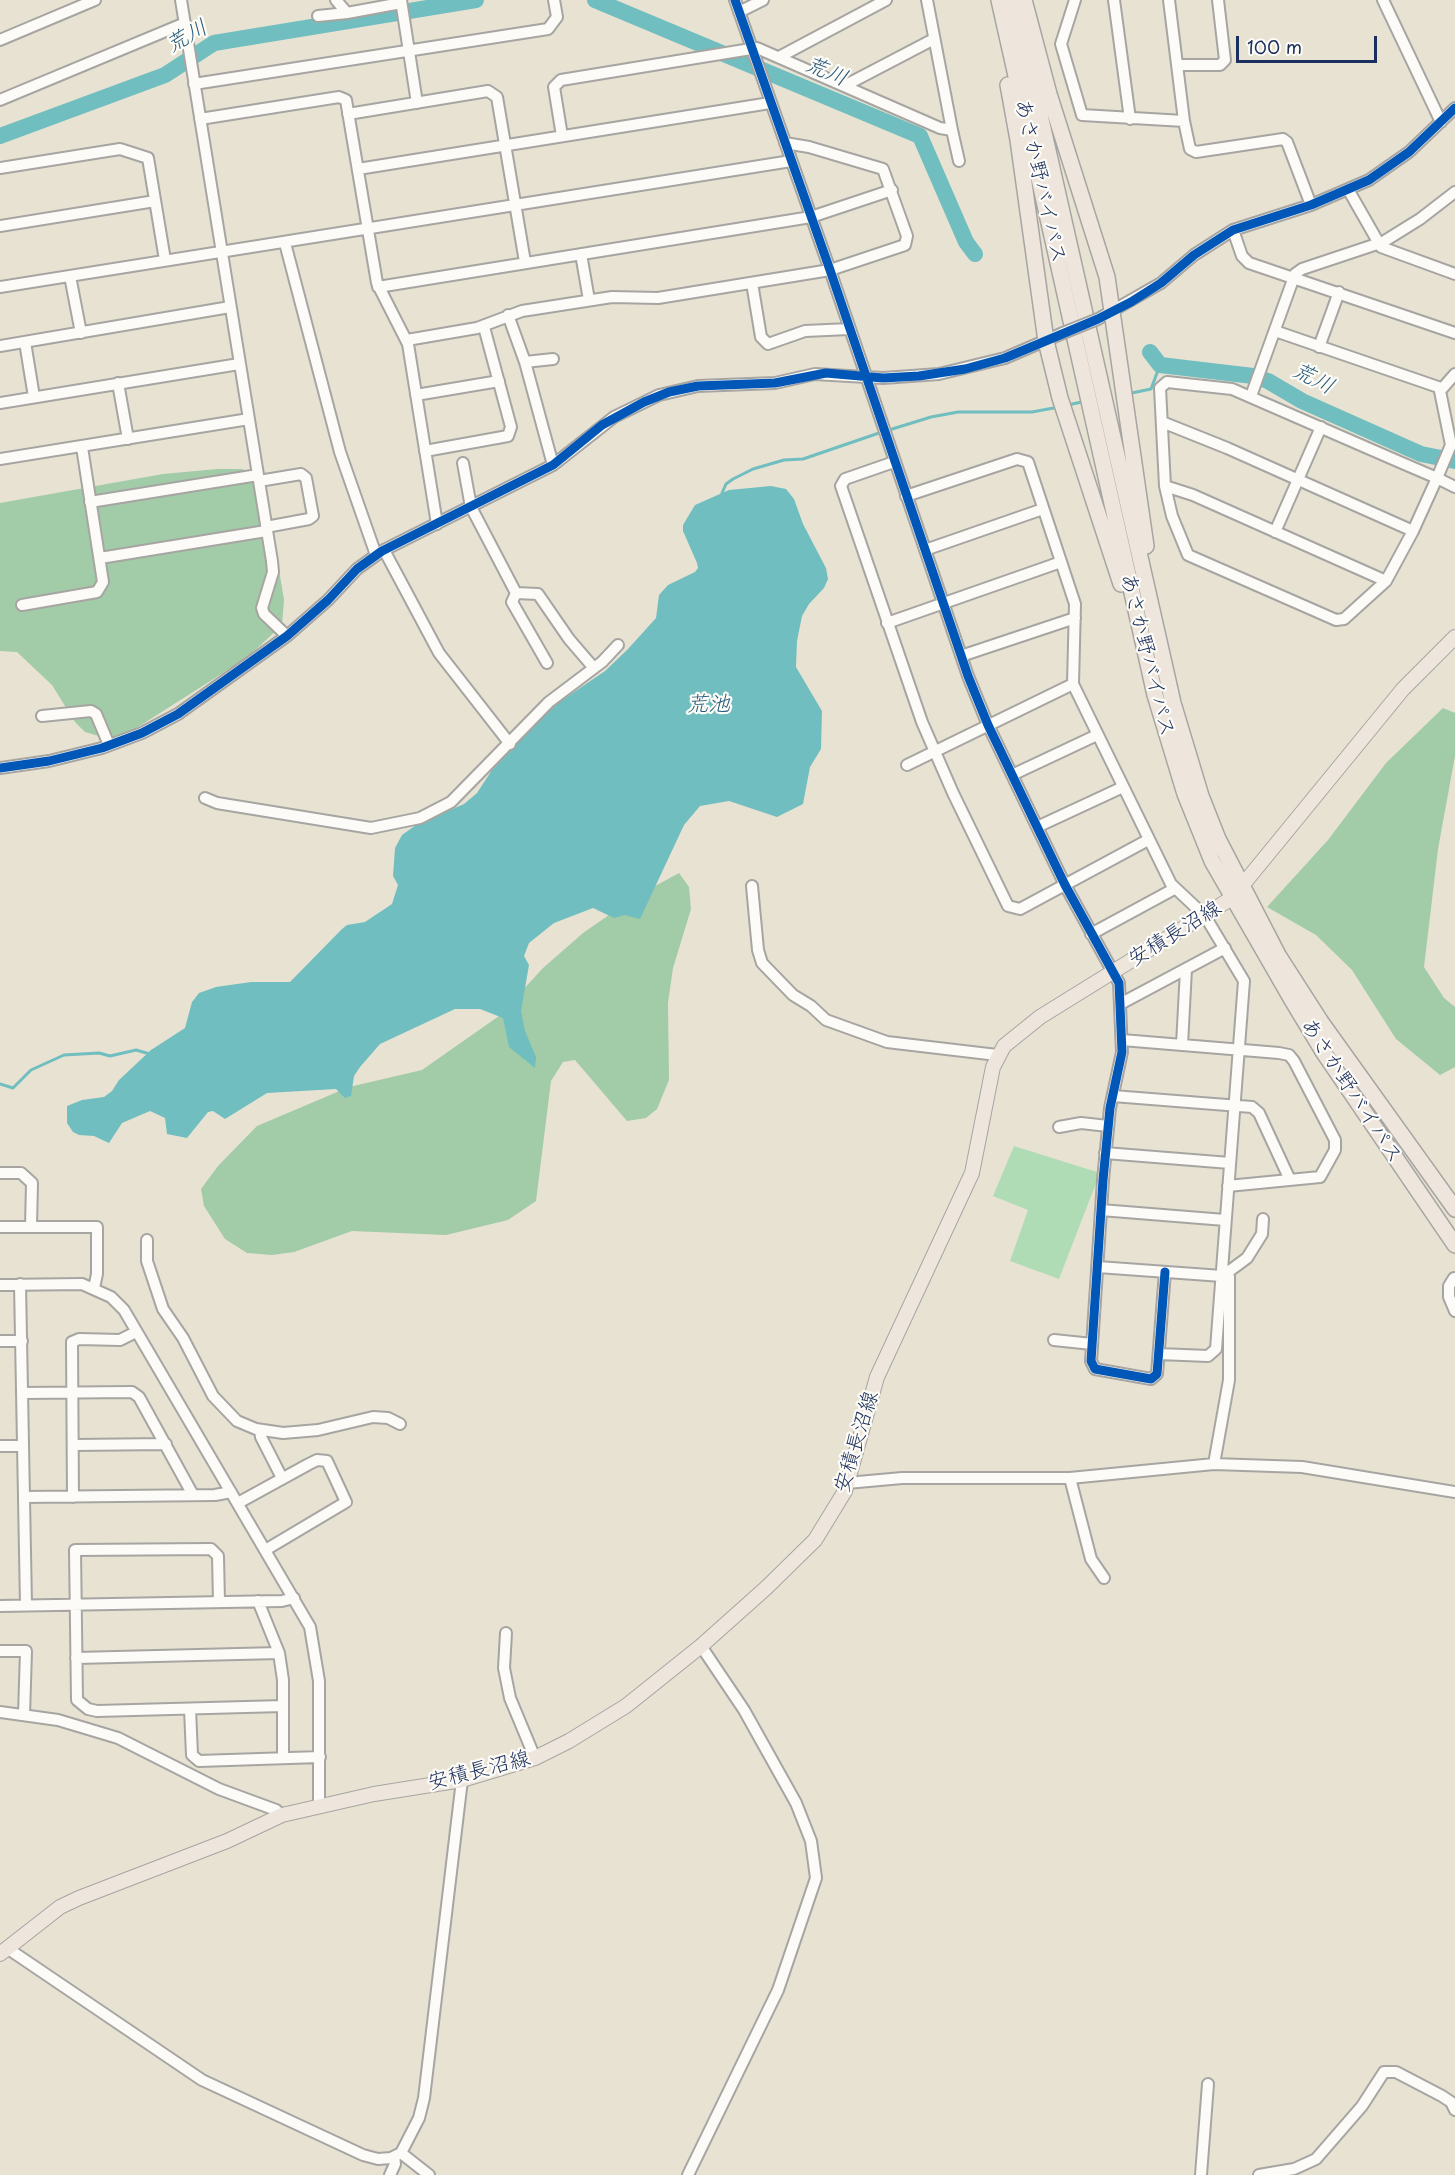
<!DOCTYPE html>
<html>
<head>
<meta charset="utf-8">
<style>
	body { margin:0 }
	#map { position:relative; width:1455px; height:2175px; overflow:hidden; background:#e8e2d3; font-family:"Playpen Sans",sans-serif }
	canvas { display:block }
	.scale { position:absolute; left:1236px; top:36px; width:141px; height:27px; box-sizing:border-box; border:3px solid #1b2f5e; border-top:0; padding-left:8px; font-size:18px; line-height:21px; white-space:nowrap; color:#1b2f5e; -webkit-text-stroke:4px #fdfcf7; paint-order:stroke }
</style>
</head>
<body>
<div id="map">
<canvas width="1455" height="2175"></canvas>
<div class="scale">100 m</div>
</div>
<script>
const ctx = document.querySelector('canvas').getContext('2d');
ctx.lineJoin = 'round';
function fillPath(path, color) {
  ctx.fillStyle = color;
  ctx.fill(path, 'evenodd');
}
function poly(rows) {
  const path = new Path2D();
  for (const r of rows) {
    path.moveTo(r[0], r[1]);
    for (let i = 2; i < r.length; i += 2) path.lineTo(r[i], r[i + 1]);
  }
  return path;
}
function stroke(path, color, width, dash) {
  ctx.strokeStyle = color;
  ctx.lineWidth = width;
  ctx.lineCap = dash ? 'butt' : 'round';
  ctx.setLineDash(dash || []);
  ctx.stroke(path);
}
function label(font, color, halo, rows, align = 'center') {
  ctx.font = font + ' "Playpen Sans","Klee One",sans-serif';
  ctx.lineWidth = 4.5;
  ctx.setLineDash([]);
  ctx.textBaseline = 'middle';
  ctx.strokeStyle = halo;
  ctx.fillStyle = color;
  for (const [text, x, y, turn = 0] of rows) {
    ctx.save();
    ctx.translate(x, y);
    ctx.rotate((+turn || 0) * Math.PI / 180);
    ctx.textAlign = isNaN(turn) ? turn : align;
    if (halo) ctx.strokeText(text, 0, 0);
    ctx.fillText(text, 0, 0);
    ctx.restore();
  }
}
fillPath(poly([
	[1014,1146,1100,1173,1059,1279,1010,1261,1028,1210,993,1196]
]), '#b0dcb5');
fillPath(poly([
	[217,469,242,469,257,476,266,492,284,600,282,625,248,657,116,741,85,732,75,722,52,685,17,652,0,651,0,503,163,474],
	[1443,708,1455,713,1455,756,1438,849,1424,967,1444,998,1455,1007,1455,1067,1440,1075,1396,1039,1352,970,1316,935,1267,907,1328,840,1386,763],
	[679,873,689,887,691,909,673,968,668,1003,669,1080,657,1109,646,1118,627,1121,575,1060,563,1062,551,1081,536,1201,508,1220,446,1235,352,1231,294,1252,272,1255,247,1253,225,1239,204,1206,201,1189,218,1166,257,1126,349,1087,422,1070,499,1016,543,968,583,933,635,897]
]), '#a2cba8');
fillPath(poly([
	[771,486,786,489,794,499,803,524,826,568,828,579,824,588,809,604,802,616,797,641,796,667,822,711,821,749,810,767,803,804,777,817,729,801,700,806,684,825,640,919,625,915,614,918,593,908,554,923,529,943,524,956,529,965,521,1011,525,1031,536,1057,535,1068,509,1047,503,1018,480,1009,455,1009,380,1044,360,1067,354,1076,351,1096,345,1098,336,1089,267,1093,225,1119,213,1111,208,1112,187,1138,167,1134,165,1118,150,1111,122,1123,109,1143,94,1136,79,1135,73,1132,67,1123,67,1106,82,1100,104,1097,112,1091,119,1080,151,1050,185,1028,192,1002,199,993,216,987,251,982,290,982,342,929,347,925,365,922,392,904,398,885,393,876,395,848,402,835,416,825,464,804,477,793,492,770,552,707,605,671,628,649,656,618,659,595,668,585,695,572,698,568,697,563,683,531,683,525,695,505,729,490]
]), '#70bebf');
stroke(poly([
	[1127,394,1151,389,1160,365],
	[1068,405,1086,401],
	[889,430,931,417,958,412,1032,412,1059,407],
	[722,493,726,484,733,479,753,469,784,460,803,459,882,432],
	[0,1084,13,1088,31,1070,64,1055,99,1053,110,1056,136,1050,150,1054]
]), '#70bebf', 3);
stroke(poly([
	[595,0,920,136,966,242,975,254],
	[0,136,165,75,214,43,476,0],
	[1150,352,1160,365,1253,376,1268,381,1302,401,1421,454,1455,461]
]), '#70bebf', 16);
const minor = poly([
	[181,0,272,561,273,572,262,608,264,614,287,636],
	[336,0,347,13,401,3],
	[401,0,417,103],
	[735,0,830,270,968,676,988,725,1065,885,1119,983,1122,1052,1110,1108,1103,1180,1091,1361,1095,1369,1151,1379,1157,1374,1165,1272],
	[1075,0,1061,44,1082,115,1184,121],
	[1114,0,1130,119],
	[1169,0,1184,121,1190,149,1196,152,1283,139,1287,142,1311,205],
	[1383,0,1441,122],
	[739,12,763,0],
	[318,16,347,13],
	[0,40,95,0],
	[781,56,886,0],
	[1177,65,1220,65,1225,60,1218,0],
	[194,84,548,29,557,17,554,0],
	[846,85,934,39],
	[0,100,185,23],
	[348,114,488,91,497,97,525,262],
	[200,119,339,97,346,100,377,283,408,344,437,524],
	[952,130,959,161],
	[562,136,554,87,561,80,757,48,940,128,952,130,927,0],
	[0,168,120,149,148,158,165,260],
	[358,169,770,103],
	[1349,191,1381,247,1455,274],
	[0,226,155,201],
	[1233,230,1242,256,1249,263,1455,333],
	[285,243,340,452,376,555],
	[581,254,589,300],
	[70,276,81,333],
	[752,283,761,337,768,344,805,331,849,329],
	[0,287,791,161],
	[378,287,811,217,892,190],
	[508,315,525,362,553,465],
	[1098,319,1161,283,1194,255,1233,230,1311,205,1369,180,1409,152,1455,108],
	[1275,331,1441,388],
	[407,340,477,328,522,311,612,297,658,298,830,270,905,245,907,236,883,169,809,147,785,143],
	[25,342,34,397],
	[0,346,230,307],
	[1319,347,1339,292],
	[525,362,553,359],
	[1455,374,1440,391,1451,445,1437,478,1413,531,1386,581,1344,619,1336,620,1188,555,1172,516,1165,486,1160,388,1167,382,1232,389,1402,463,1437,478,1455,487],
	[118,383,128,439],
	[416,395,499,381],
	[1251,396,1295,274,1302,269,1383,242,1420,219,1455,192],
	[0,403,239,364],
	[1162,422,1227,448,1413,531],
	[425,451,508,436,511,427,484,327],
	[0,459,249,419],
	[894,462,845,479,841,486,922,722,953,793,1008,906,1020,909,1148,840],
	[463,463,471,507,516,593],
	[259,481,301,474,306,478,313,516,309,519,266,527],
	[1165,486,1193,495,1386,581],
	[906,496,1017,459,1028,462,1075,604,1073,684,1171,884,1205,916,1244,981,1216,1349,1208,1356,1159,1354],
	[90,502,258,475],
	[1275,532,1321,427],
	[384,550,439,653,510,744],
	[925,550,1043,509],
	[100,558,266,531],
	[516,593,538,594,569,639,593,667],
	[516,593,512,602,547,663],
	[22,605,97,592,103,582,82,447],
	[887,623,1061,562],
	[961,656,1075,618],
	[42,716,91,711,96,714,109,745],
	[907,765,1073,684],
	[0,768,49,761,102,748,142,733,178,714,287,636,328,600,357,569,382,551,553,465,614,417,659,395,698,386,775,383,815,374,883,378,939,374,1005,358,1063,333],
	[1012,775,1097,735],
	[205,798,217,803,371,828,420,818,451,802,549,702,602,662,618,645],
	[1037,827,1123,787],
	[752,886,758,950,762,963,793,995,811,1006,826,1020,887,1042,997,1055],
	[1091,934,1174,889],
	[1120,1004,1225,948],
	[1122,1040,1279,1053,1289,1055,1294,1061,1335,1140,1335,1150,1320,1177,1228,1186],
	[1182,1045,1186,969],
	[1113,1096,1252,1107,1259,1113,1290,1180],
	[1059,1127,1081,1123,1108,1126],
	[1105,1153,1230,1163],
	[0,1173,21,1173,32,1183,31,1227],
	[1101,1210,1225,1220],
	[0,1227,97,1227,97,1274,94,1288],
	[147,1240,147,1261,163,1309,183,1338,213,1396,237,1421,256,1429,283,1433,318,1430,373,1417,388,1418,400,1424],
	[1098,1267,1222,1276],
	[1228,1272,1247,1258,1262,1234,1263,1219],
	[1454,1278,1449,1286,1449,1297,1455,1311],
	[20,1284,26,1605],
	[0,1285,82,1284,111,1297,124,1310,310,1627,319,1681,319,1806],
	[1054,1340,1092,1344],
	[0,1341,22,1341],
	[22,1393,132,1392,139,1397,193,1495],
	[260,1430,261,1437,282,1478],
	[74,1445,166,1444],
	[0,1446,23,1446],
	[1214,1464,1229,1380,1229,1277,1224,1269],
	[1070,1478,1091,1559,1104,1578],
	[847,1483,902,1478,1070,1478,1214,1464,1302,1467,1455,1492],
	[24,1497,215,1495,231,1492],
	[73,1497,72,1342,79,1339,120,1340,136,1332],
	[238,1503,309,1464,317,1460,327,1461,346,1502,267,1549],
	[258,1601,279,1653,283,1680,283,1758],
	[219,1602,218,1556,211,1549,75,1550,77,1700,88,1709,97,1711,283,1706],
	[0,1606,282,1601,294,1598],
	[506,1633,504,1668,510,1698,535,1758],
	[0,1651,26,1651,24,1715],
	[76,1658,279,1653],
	[190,1709,192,1755,199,1761,320,1757],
	[0,1712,58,1720,118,1738,219,1789,276,1810,282,1815],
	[7,1948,202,2080,363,2155,378,2159,391,2158,401,2153,419,2118,424,2098,462,1780],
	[401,2153,429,2175],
	[390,2175,395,2164,394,2157],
	[688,2175,778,1990,816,1878,811,1841,796,1803,744,1710,701,1646],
	[1201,2175,1208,2084],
	[1259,2175,1294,2169,1316,2159,1362,2106,1384,2072,1396,2072,1442,2096,1451,2102,1455,2110]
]);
const major = poly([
	[0,1954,60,1907,79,1898,227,1841,282,1815,374,1794,462,1780,535,1758,569,1741,626,1706,701,1646,766,1588,815,1540,845,1491,877,1377,972,1173,993,1067,1004,1046,1040,1017,1232,898,1403,689,1455,637]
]);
const highway = poly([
	[999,0,1155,695,1185,794,1212,861,1292,1000,1324,1053,1455,1245],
	[1014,0,1173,703,1201,796,1218,839,1278,955,1321,1022,1455,1209],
	[1024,0,1049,94,1107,277,1146,546],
	[1008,85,1018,140,1046,341,1060,398,1121,584]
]);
stroke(minor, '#a6a5a2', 14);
stroke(major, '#a6a5a2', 16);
stroke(highway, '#a6a5a2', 18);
stroke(minor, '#fcfbf8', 10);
stroke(major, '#eee5dd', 14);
stroke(highway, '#eee5dd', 15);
const minorBridge = poly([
	[1063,333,1098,319]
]);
stroke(minorBridge, '#a6a5a2', 14, []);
stroke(minorBridge, '#fcfbf8', 10);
stroke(poly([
	[735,0,830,270,968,676,988,725,1065,885,1119,983,1122,1052,1110,1108,1103,1180,1091,1361,1095,1369,1151,1379,1157,1374,1165,1272],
	[0,768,49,761,102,748,142,733,178,714,287,636,328,600,357,569,382,551,553,465,602,425,644,402,669,392,698,386,775,383,826,373,883,378,919,376,965,369,1005,358,1098,319,1131,302,1161,283,1194,255,1233,230,1311,205,1369,180,1409,152,1455,108]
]), '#0057b8', 9);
label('21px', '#1b2f5e', '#fdfcf7', [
	["あさか野バイパス",1040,181,77],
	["あさか野バイパス",1147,655,76],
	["安積長沼線",1175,934,-32],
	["あさか野バイパス",1351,1091,57],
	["安積長沼線",857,1442,-73],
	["安積長沼線",479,1771,-14]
]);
label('italic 22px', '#275b7d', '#fdfcf7', [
	["荒川",187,37,-29],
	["荒川",826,72,23],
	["荒川",1313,379,27],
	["荒池",708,705]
]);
</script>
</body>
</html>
